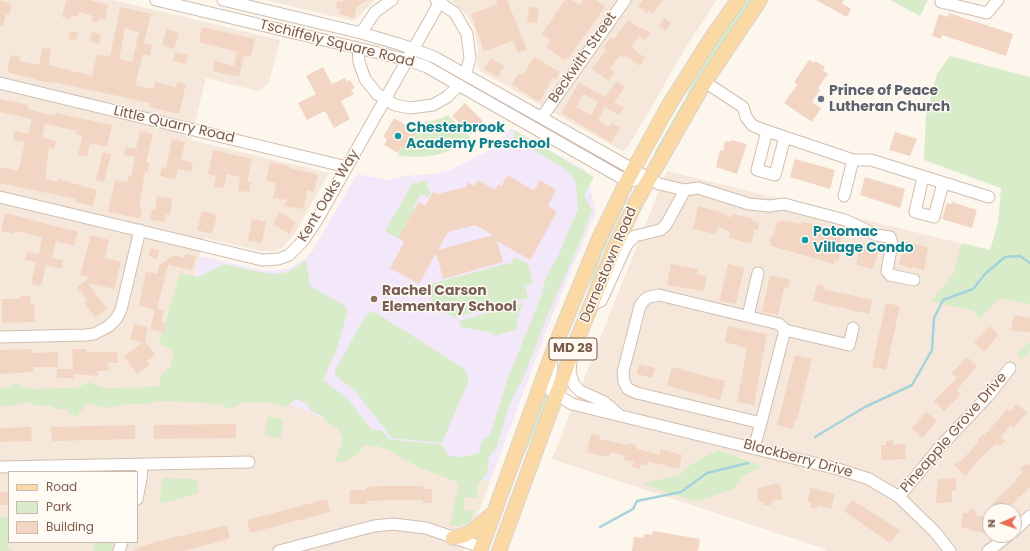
<!DOCTYPE html>
<html>
<head>
<meta charset="utf-8">
<style>
	body { margin:0 }
	#map { position:relative; width:1030px; height:551px; overflow:hidden; background:#fdf6ec; font-family:Poppins,sans-serif }
	canvas { display:block }
	.legend { position:absolute; left:8px; top:471px; width:130px; height:72px; box-sizing:border-box; background:#fffaf3; border:1px solid #cabbb1; margin:0; padding:5px 7px; list-style:none; font-size:12px; color:#7a5c4d }
	.legend li { display:flex; align-items:center; gap:8px; height:20px }
	.legend b { width:20px; border:1px solid #cabbb1 }
	.north { position:absolute; left:982px; top:503px; width:40px; height:40px; box-sizing:border-box; background:#fffaf3; border:1px solid #cabbb1; border-radius:50%; rotate:268deg; font-size:11px; font-weight:700; line-height:16px; text-align:center; color:#7a5c4d }
	.north::after { content:''; display:block; margin:auto; width:14px; height:18px; background:#e76f51; clip-path:polygon(50% 0,100% 100%,50% 72%,0 100%) }
</style>
</head>
<body>
<div id="map">
<canvas width="1030" height="551"></canvas>
<ul class="legend">
<li><b style="height:5px;background:#fbd9a5"></b>Road</li>
<li><b style="height:11px;background:#d8ecc9"></b>Park</li>
<li><b style="height:11px;background:#f3d5c3"></b>Building</li>
</ul>
<div class="north">N</div>
</div>
<script>
const ctx = document.querySelector('canvas').getContext('2d');
ctx.lineJoin = 'round';
function fillPath(path, color) {
  ctx.fillStyle = color;
  ctx.fill(path, 'evenodd');
}
function poly(rows) {
  const path = new Path2D();
  for (const r of rows) {
    path.moveTo(r[0], r[1]);
    for (let i = 2; i < r.length; i += 2) path.lineTo(r[i], r[i + 1]);
  }
  return path;
}
function stroke(path, color, width, dash) {
  ctx.strokeStyle = color;
  ctx.lineWidth = width;
  ctx.lineCap = dash ? 'butt' : 'round';
  ctx.setLineDash(dash || []);
  ctx.stroke(path);
}
function label(font, color, halo, rows, align = 'center') {
  ctx.font = font + ' Poppins,sans-serif';
  ctx.lineWidth = 3;
  ctx.setLineDash([]);
  ctx.textBaseline = 'middle';
  ctx.strokeStyle = halo;
  ctx.fillStyle = color;
  for (const [text, x, y, turn = 0] of rows) {
    ctx.save();
    ctx.translate(x, y);
    ctx.rotate((+turn || 0) * Math.PI / 180);
    ctx.textAlign = isNaN(turn) ? turn : align;
    if (halo) ctx.strokeText(text, 0, 0);
    ctx.fillText(text, 0, 0);
    ctx.restore();
  }
}
fillPath(poly([
	[0,0,113,0,280,40,269,83,258,91,206,78,191,140,329,173,294,235,282,248,274,251,261,251,204,238,176,353,246,388,490,482,464,551,0,551],
	[9,472,137,472,137,542,9,542],
	[265,0,375,0,354,21],
	[451,0,717,0,688,44,628,147,622,151,480,71,477,65,478,46,473,26,468,16],
	[667,171,996,252,1030,281,1030,551,825,551,825,549,552,459],
	[990,511,1014,511,1014,535,990,535]
]), '#f5e8da');
fillPath(poly([
	[511,128,586,171,596,212,549,323,490,482,246,388,176,353,200,256,260,270,271,271,290,268,307,257,313,250,357,174,388,180,404,176,433,174,450,170,488,151,503,138]
]), '#f3e8fa');
fillPath(poly([
	[744,0,753,0,652,161,655,151,686,97,698,70],
	[890,0,928,0,920,16],
	[950,56,1030,77,1030,304,999,298,980,319,973,311,931,301,953,274,962,243,990,250,998,223,1001,188,924,160,926,116,937,74],
	[448,115,472,139,451,150,437,155,420,157,398,156,401,147,406,150,414,136,412,129,415,124,436,120],
	[514,130,594,177,584,195,592,210,581,240,548,314,525,374,508,408,497,447,489,457,487,474,477,486,477,498,464,497,464,511,475,509,470,523,460,526,450,525,459,483,418,467,390,451,377,446,364,446,357,455,344,462,335,462,343,440,338,428,328,423,321,415,311,411,306,403,296,399,286,407,272,403,244,402,229,409,220,404,202,403,157,401,147,404,126,404,106,408,87,403,76,418,66,409,57,409,47,405,38,406,27,402,6,407,0,405,0,389,5,389,16,383,27,389,76,388,89,382,104,388,158,387,162,373,171,366,174,350,159,344,180,273,198,277,224,264,253,271,274,274,288,272,306,260,310,286,342,304,348,310,337,349,323,380,348,399,371,429,383,431,389,439,443,445,448,456,463,457,479,453,482,441,490,435,508,378,540,299,546,277,558,256,578,209,576,184,571,174,561,166,521,143,513,144],
	[421,180,427,182,428,190,431,192,428,198,421,194,413,207,415,209,398,238,385,231,413,182,417,184],
	[626,198,628,198,601,257,594,281,555,380,559,363,589,288,595,262],
	[515,257,528,264,533,283,525,286,528,298,454,318,432,305,427,285,509,263,511,264],
	[523,303,516,322,518,329,494,336,493,333,461,327,459,321],
	[373,311,465,369,469,380,442,443,392,438,355,391,335,375,335,370,366,315],
	[1030,342,1030,351,1022,359,1017,354],
	[546,386,546,393,550,398,520,464,518,463],
	[267,417,283,419,281,438,265,436],
	[718,450,762,466,744,476,733,489,696,502,643,484,681,474,690,465],
	[165,478,195,479,198,483,198,493,162,504,160,501,162,480],
	[0,517,9,517,8,548,11,549,11,551,0,551],
	[94,542,115,542,112,551,94,551]
]), '#d8ecc9');
stroke(poly([
	[815,437,865,407,912,385,932,350,934,318,943,300,973,289,985,274,1005,257,1020,256,1030,263],
	[600,527,633,509,637,501,681,492,707,473,748,463]
]), '#a5d3da', 2.5);
fillPath(poly([
	[66,0,89,0,108,5,105,19,100,18,98,22,91,21,93,16,79,12,78,17,71,15,70,19,62,17],
	[343,0,368,0,357,6,354,18,339,14,341,9,336,8,337,1,342,2],
	[496,0,507,0,527,50,518,53,513,41,484,51,471,14,498,4],
	[565,0,572,0,579,5,583,0,596,0,605,7,568,59,566,57,564,60,546,47,550,40,542,34],
	[643,0,663,0,653,14,649,11,647,13,638,6],
	[816,0,844,0,842,3,851,9,847,17],
	[0,1,12,4,9,15,6,14,3,27,0,27],
	[120,7,151,14,144,43,152,45,150,56,143,54,135,85,153,89,155,82,176,87,177,81,186,84,179,114,149,107,150,103,53,82,53,84,7,72,11,55,20,57,19,61,39,65,42,48,51,49,49,65,92,76,97,54,110,57],
	[125,28,139,32,132,62,119,59],
	[529,7,539,8,537,23,527,22],
	[949,13,1013,34,1006,56,942,35,941,39,932,36,939,14,948,17],
	[664,18,671,23,666,31,659,26],
	[628,20,640,29,641,27,650,33,645,40,639,36,631,47,645,58,640,66,625,55,623,58,620,55,610,69,615,72,609,81,592,69,606,50,603,48,611,37,614,39],
	[202,27,255,39,251,57,244,55,239,77,213,71,215,61,234,66,237,52,199,42],
	[167,29,179,33,174,49,162,45],
	[70,31,78,32,76,41,68,39],
	[92,32,101,35,99,44,90,41],
	[175,52,188,55,186,64,173,61],
	[534,57,560,72,556,80,553,78,540,101,538,100,537,101,512,84,519,73,523,75],
	[491,58,504,66,498,77,484,69],
	[809,60,814,63,815,61,825,67,823,71,828,74,818,88,820,90,812,102,821,108,812,122,784,103,797,85,794,82],
	[323,67,332,84,345,78,347,82,350,80,355,88,351,90,354,94,341,101,350,119,334,128,325,111,307,120,298,103,316,94,306,76],
	[617,81,625,87,614,102,624,108,619,115,605,107,598,120,609,127,612,123,620,128,611,143,561,113,579,83,605,97],
	[583,94,598,102,591,115,576,107],
	[0,99,29,105,28,109,55,116,56,113,112,125,107,147,90,143,87,157,78,155,82,136,76,134,77,131,45,124,42,137,56,141,54,149,49,148,45,179,58,182,58,179,97,190,93,206,75,202,76,199,0,183,0,167,18,171,25,142,13,140,14,131,28,134,32,119,0,112],
	[465,103,483,121,480,124,482,127,476,133,474,131,471,134,452,116],
	[394,118,416,131,406,150,401,147,398,153,384,145,387,139,383,137],
	[140,131,153,134,146,162,149,162,148,172,145,172,139,207,142,208,140,218,137,218,108,212,115,180,128,182,129,175,131,176,135,157,124,155,125,147,136,149],
	[895,132,917,139,910,156,889,150],
	[172,139,185,142,181,160,193,163,191,172,178,169,175,180,160,176,162,167,166,168],
	[731,140,747,144,737,174,716,167,720,150,723,151,725,141,730,142],
	[213,150,252,159,247,182,251,182,249,192,238,191,240,177,227,174,224,188,214,186,216,176,208,174],
	[103,152,111,154,104,182,96,180],
	[795,159,835,170,830,189,790,177],
	[270,162,289,166,289,168,318,174,314,192,307,190,304,209,284,206,287,200,273,198,276,183,266,181],
	[508,175,534,191,540,180,556,190,548,206,557,212,530,260,497,241,503,262,443,279,436,253,419,284,390,268,404,242,398,238,419,202,425,206,433,192,437,194,466,187,468,182,474,186,478,180,495,190,498,184,501,186],
	[475,225,493,235,438,250,448,232],
	[865,177,905,189,900,208,860,195],
	[157,196,172,199,170,215,166,214,165,222,150,220,152,210,155,210],
	[952,202,977,210,972,228,942,219,947,203,951,204],
	[698,206,721,212,731,218,732,214,752,218,752,220,759,223,758,230,755,229,751,244,729,238,730,232,718,226,715,234,693,229],
	[202,211,217,215,212,234,197,230],
	[280,212,296,222,289,234,273,224],
	[5,213,78,232,74,246,56,241,52,258,63,260,61,269,46,265,41,286,31,284,36,262,25,260,27,252,39,254,42,237,15,231,14,234,1,231],
	[252,219,266,222,262,243,248,241],
	[780,220,802,224,802,222,819,225,819,228,842,237,837,253,840,254,838,261,835,260,834,264,771,246,771,243,769,242,771,235,774,235,777,221,779,222],
	[91,235,109,240,105,258,121,262,114,289,88,283,107,309,95,317,84,302,87,300,77,287,89,278,80,275],
	[905,242,928,247,924,270,912,267,912,269,899,264],
	[862,243,873,245,880,249,872,269,856,265,860,244],
	[151,248,159,250,157,259,149,256],
	[185,254,196,256,192,270,168,265,157,308,164,310,161,322,165,323,163,332,150,329,155,310,139,306,146,271,157,274,159,265,174,255,184,258],
	[671,264,698,269,697,274,707,276,704,291,667,285],
	[728,264,744,268,736,304,719,301],
	[770,275,790,280,788,289,784,288,778,315,762,312],
	[817,284,824,286,823,289,872,300,869,314,813,301],
	[20,296,30,296,30,303,34,303,35,322,2,323,2,299,20,299],
	[886,303,900,306,886,370,872,367],
	[1014,315,1030,318,1030,332,1011,331],
	[134,324,148,327,145,341,155,355,147,361,150,365,137,374,124,357,143,342,130,339],
	[728,326,767,334,754,405,737,402,747,348,725,342],
	[990,326,998,335,984,352,974,342],
	[32,349,33,353,58,352,58,367,33,367,33,372,0,374,0,350],
	[72,349,86,349,86,352,117,352,118,363,108,363,109,371,98,371,98,376,73,374,74,378,57,378,57,369,73,369],
	[795,355,812,359,797,420,795,420,792,429,777,425],
	[967,357,977,366,957,390,961,394,944,411,934,401,957,378,952,373],
	[639,364,655,368,652,378,637,374],
	[672,367,725,381,720,400,667,386],
	[1017,404,1027,413,1013,428,1011,425,1001,437,1005,441,1000,446,997,443,979,459,966,476,954,465,960,460,961,461,979,442,977,440,983,434,984,436,1007,409,1009,412],
	[926,412,937,421,922,438,912,428],
	[236,424,236,438,154,439,154,425],
	[135,425,135,439,52,441,51,427],
	[31,427,32,441,0,442,0,428],
	[591,434,600,436,600,439,628,445,629,443,636,445,635,448,659,455,661,449,682,455,679,469,648,461,647,466,641,464,640,469,632,466,634,462,624,460,625,456,610,452,609,457,587,452],
	[893,440,893,445,905,444,906,459,881,460,881,445,886,445,886,441],
	[1025,464,1028,466,1030,464,1030,487,1005,511,999,511,992,504,1016,481,1015,480,1023,472,1020,469],
	[956,478,956,491,952,491,952,502,936,503,938,479],
	[780,483,782,499,771,501,771,505,764,505,763,501,758,501,757,488],
	[383,486,423,486,423,489,432,489,432,503,423,503,423,500,399,500,367,501,367,504,349,504,350,490,366,490,366,487],
	[811,488,835,494,831,509,818,505,816,509,810,507,811,503,807,502],
	[0,492,8,492,8,505,0,505],
	[327,499,330,512,250,533,247,520],
	[852,500,900,530,890,543,844,511],
	[970,509,977,511,976,516,988,518,985,534,961,527,963,513,969,513],
	[227,525,230,538,222,541,183,551,135,551,135,549,155,542],
	[653,531,700,539,698,551,632,551,634,537,643,538,644,534,652,535]
]), '#f3d5c3');
const minor = poly([
	[156,0,408,60,427,67,627,181,635,180],
	[223,0,361,33,399,44,434,57,659,184,685,190,698,188,749,204,769,206,784,204,845,220,876,235,890,237,892,243,887,271,890,275,914,280],
	[436,0,455,13,467,34,470,58,466,73],
	[941,2,987,13,998,0],
	[361,33,375,12,392,0],
	[358,48,359,62,365,79,377,94,395,105,410,108,433,105,447,97,459,85],
	[705,82,743,107,746,117,752,125,761,129,853,160,871,160,989,197],
	[0,83,347,167],
	[542,117,625,0],
	[767,131,757,170,775,175,785,137],
	[923,177,915,212,934,217,943,183],
	[844,196,853,160],
	[0,197,262,260,279,259,289,255,303,241,317,220,441,0],
	[591,305,601,301,626,246,631,240,635,236,660,230,666,225,685,190],
	[748,316,758,273],
	[785,330,849,345,853,328],
	[0,337,85,335,94,334,109,326,116,319,121,310,140,230],
	[571,362,570,373,574,385,580,391,604,402,618,414],
	[552,366,549,383,551,391,572,404,838,469,869,479,899,497,935,532,950,551],
	[754,448,761,423,637,393,628,389,624,382,623,372,640,306,644,300,649,297,659,295,779,324,785,330,761,423],
	[0,467,249,462],
	[899,497,939,448,989,395,1010,368],
	[137,499,141,479,142,465],
	[1014,531,1030,516],
	[119,551,122,542],
	[279,551,374,526,393,524,426,528,481,547],
	[988,551,1009,535]
]);
const major = poly([
	[453,538,465,535,474,530,491,515],
	[480,551,555,346,598,241,627,181,669,105,710,40,738,0],
	[499,551,573,350,614,249,636,202,705,82,760,0]
]);
stroke(minor, '#d1beb0', 13);
stroke(major, '#dad1cd', 16);
stroke(minor, '#fff', 11);
stroke(major, '#fbd9a5', 14);
for (const [x, y, r, color] of [
	[821,99,4,"#6b7280"],
	[398,136,4,"#0f9aa8"],
	[805,240,4,"#0f9aa8"],
	[374,299,4,"#8d6e63"]
]) {
  const dot = new Path2D();
  dot.arc(x, y, r, 0, 2 * Math.PI);
  ctx.fillStyle = color;
  ctx.fill(dot);
  stroke(dot, '#fffaf3', 1.5);
}
for (const [x, y, w] of [
	[573,349,48]
]) {
  const box = new Path2D();
  box.roundRect(x - w / 2, y - 11, w, 22, 3);
  ctx.fillStyle = '#fffaf3';
  ctx.fill(box);
  stroke(box, '#7a5c4d', 1);
}
label('bold 13px', '#7a5c4d', null, [
	["MD 28",573,349]
]);
label('14px', '#7a5c4d', '#fffaf3', [
	["Tschiffely Square Road",337,44,14],
	["Beckwith Street",583,58,-55],
	["Little Quarry Road",174,125,13],
	["Kent Oaks Way",329,196,-59],
	["Darnestown Road",609,265,-67],
	["Pineapple Grove Drive",954,433,-49],
	["Blackberry Drive",798,459,15]
]);
label('bold 14px', '#5b616d', '#fffaf3', [
	["Prince of Peace",829,91],
	["Lutheran Church",829,107]
], 'left');
label('bold 14px', '#0d838f', '#fffaf3', [
	["Chesterbrook",406,128],
	["Academy Preschool",406,144],
	["Potomac",813,232],
	["Village Condo",813,248]
], 'left');
label('bold 14px', '#785e54', '#fffaf3', [
	["Rachel Carson",382,291],
	["Elementary School",382,307]
], 'left');
</script>
</body>
</html>
